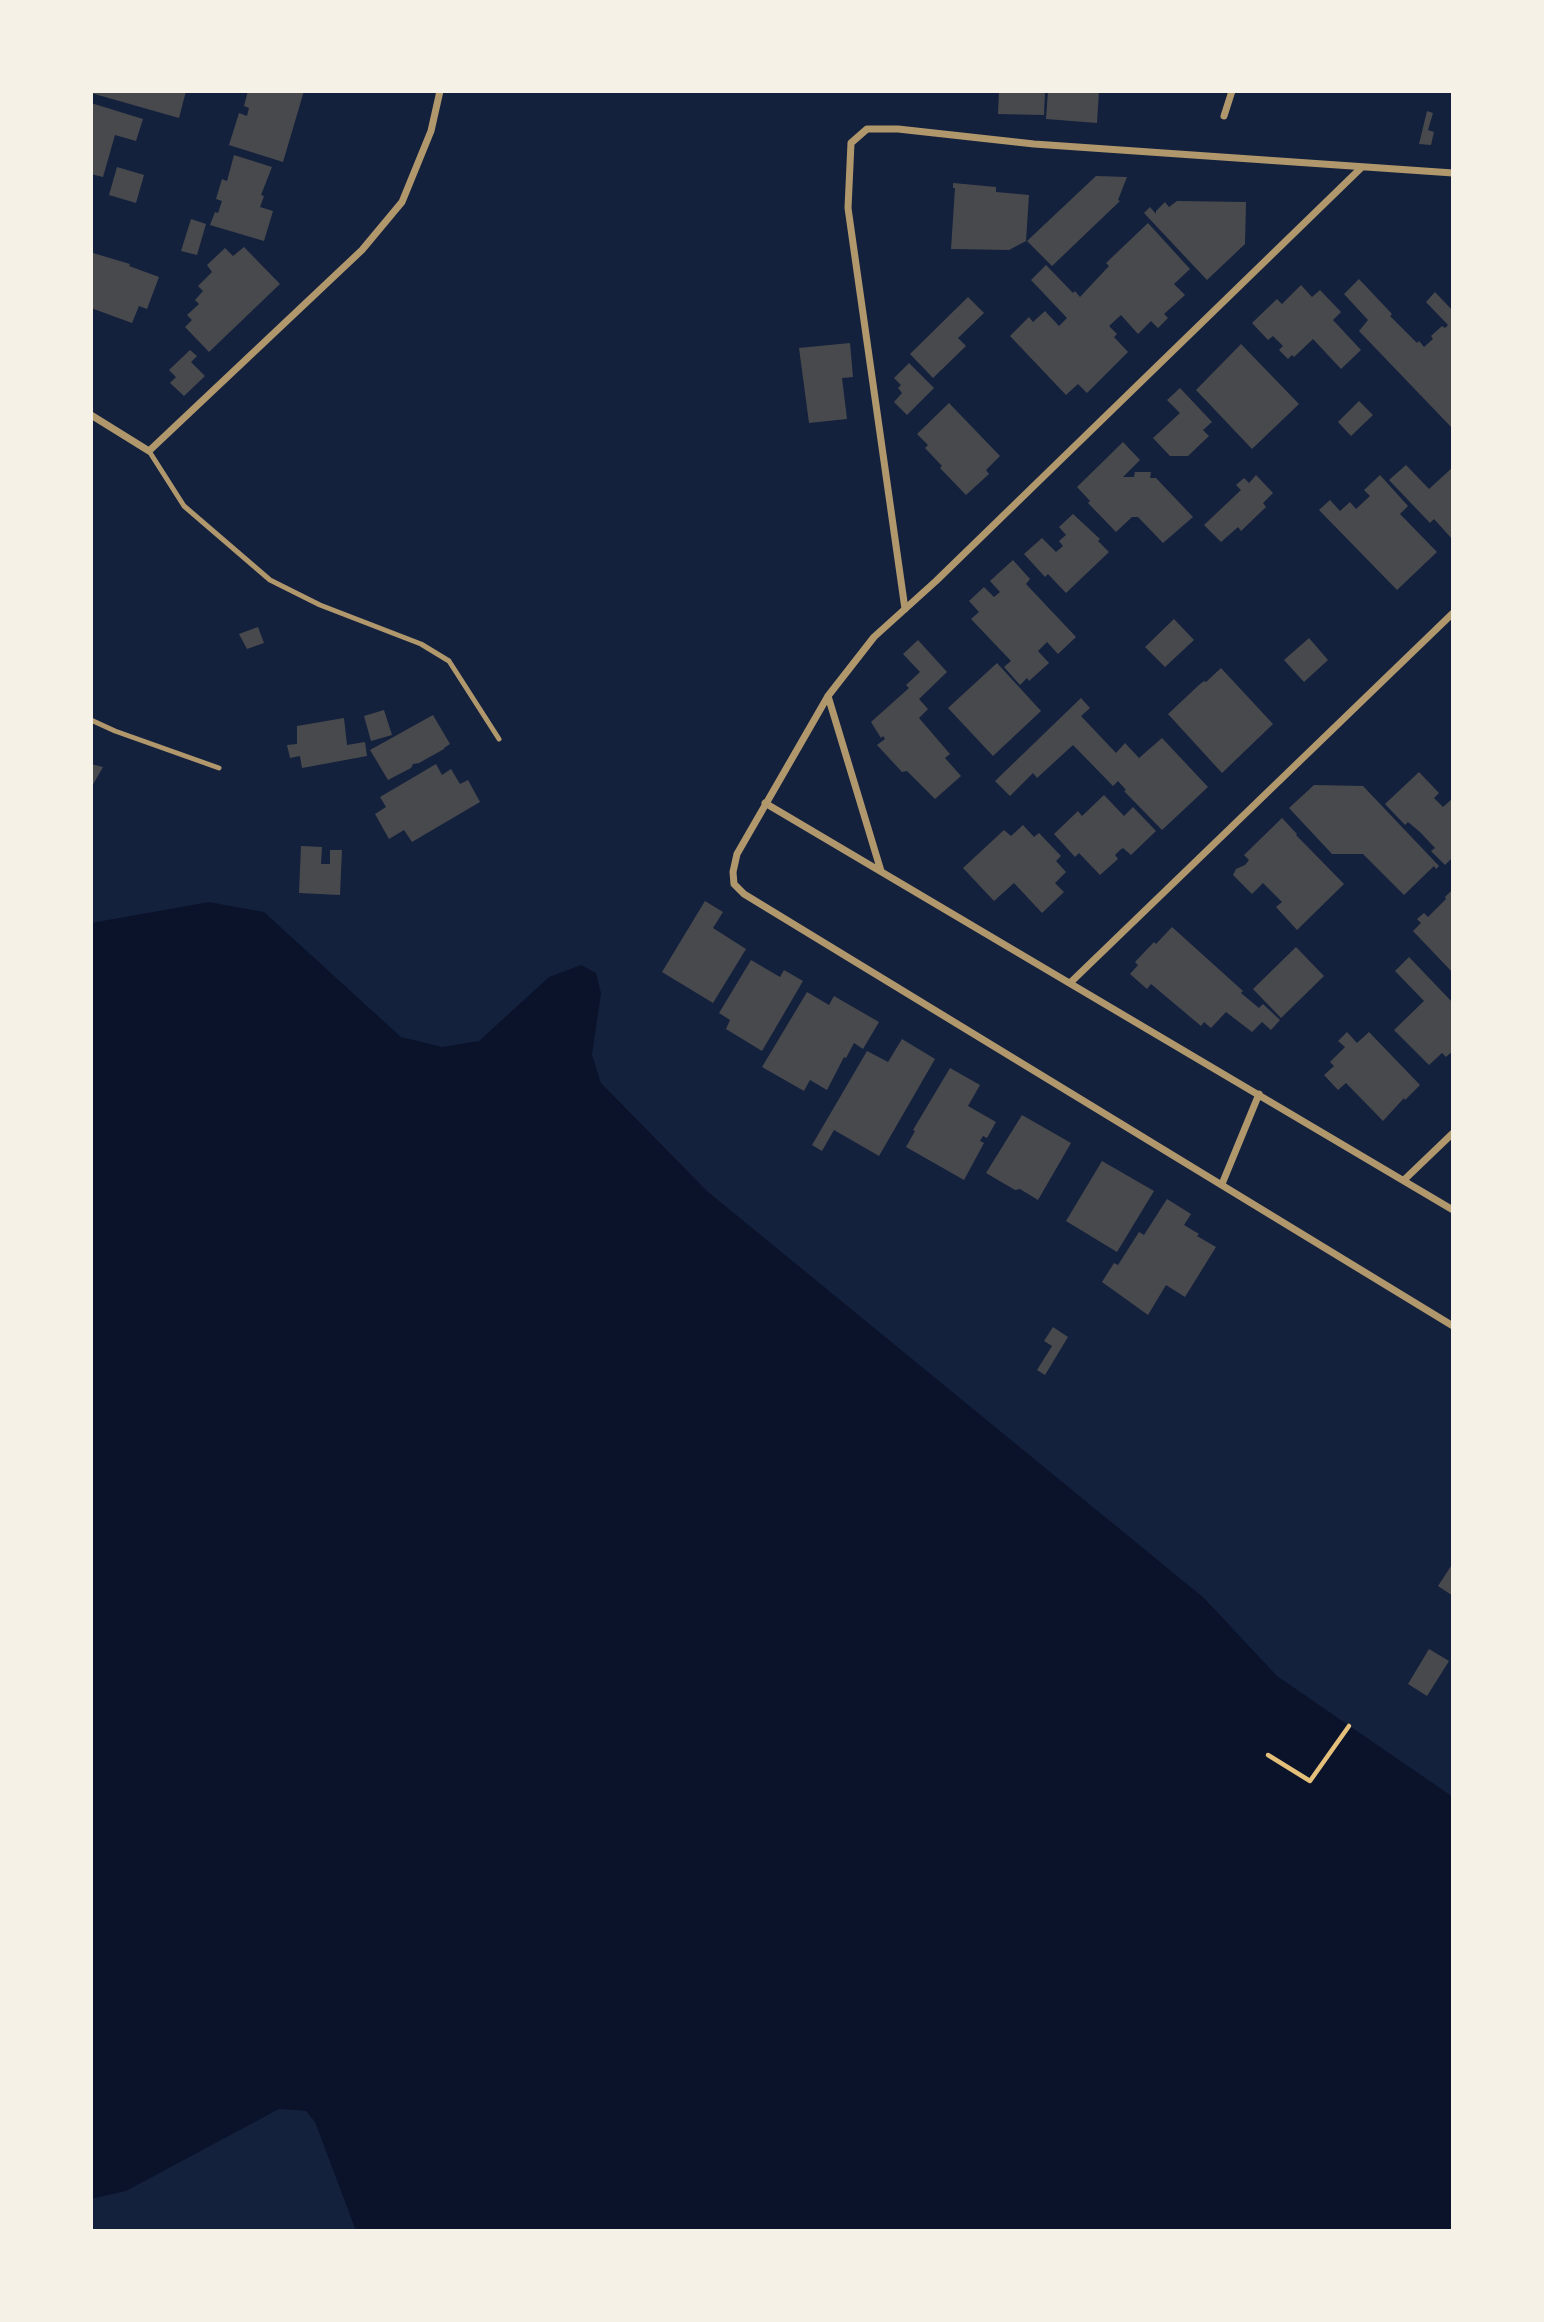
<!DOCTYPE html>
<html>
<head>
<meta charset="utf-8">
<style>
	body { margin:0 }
	#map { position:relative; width:1544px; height:2322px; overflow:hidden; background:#14213d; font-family:"Asap Condensed",sans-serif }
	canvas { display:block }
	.frame { position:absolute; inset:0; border:93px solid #f6f1e7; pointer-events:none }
</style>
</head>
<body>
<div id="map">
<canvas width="1544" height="2322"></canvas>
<div class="frame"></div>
</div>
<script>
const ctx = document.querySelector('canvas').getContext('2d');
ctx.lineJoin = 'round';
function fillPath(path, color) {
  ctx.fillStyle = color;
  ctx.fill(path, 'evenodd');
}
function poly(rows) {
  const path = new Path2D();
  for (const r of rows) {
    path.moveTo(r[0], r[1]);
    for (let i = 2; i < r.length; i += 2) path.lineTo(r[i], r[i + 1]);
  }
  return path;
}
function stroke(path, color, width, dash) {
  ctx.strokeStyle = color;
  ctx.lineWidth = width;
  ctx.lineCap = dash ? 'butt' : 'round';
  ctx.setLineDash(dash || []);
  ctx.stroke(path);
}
fillPath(poly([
	[209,902,264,912,401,1037,442,1047,479,1041,549,977,581,965,596,973,601,993,592,1055,601,1083,707,1191,1204,1598,1277,1676,1453,1797,1453,2231,356,2231,315,2122,306,2111,279,2109,126,2191,91,2199,91,923]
]), '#0b132b');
fillPath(poly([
	[91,91,186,91,179,118,91,93],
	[248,91,304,91,283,162,229,145,239,113,247,116,249,108,244,106],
	[999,91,1045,91,1044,115,998,114],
	[1048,91,1099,91,1097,123,1046,119],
	[91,103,143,119,136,141,115,135,103,177,91,174],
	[1427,111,1433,113,1428,130,1434,132,1431,145,1419,144],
	[234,155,272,167,261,195,264,196,260,207,273,211,264,241,210,225,215,212,218,213,222,201,216,199,222,179,227,181],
	[117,167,144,175,136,203,109,195],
	[1096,176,1127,177,1118,200,1120,201,1052,266,1027,241],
	[953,183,996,187,996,192,1029,195,1026,241,1009,250,951,249,955,188,953,188],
	[1177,201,1246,202,1245,244,1207,280,1144,213,1150,207,1156,214,1156,211,1165,202,1169,207],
	[191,219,206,224,197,255,181,251],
	[1148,223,1190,269,1174,284,1185,295,1164,314,1168,318,1158,328,1151,321,1138,334,1121,315,1109,326,1117,334,1114,337,1128,352,1087,393,1078,384,1066,395,1010,336,1029,317,1033,322,1045,311,1059,326,1067,318,1031,280,1046,265,1073,293,1075,291,1080,297,1109,266,1106,263],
	[244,247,280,284,209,352,185,327,192,320,187,315,199,304,195,300,203,291,198,286,212,272,207,265,225,248,233,256],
	[93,253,130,264,129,266,159,277,147,309,139,306,132,323,91,308],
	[1359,279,1392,314,1390,316,1417,343,1419,341,1424,347,1433,339,1431,336,1442,326,1445,328,1448,325,1426,302,1435,292,1453,311,1453,429,1359,331,1368,320,1344,294],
	[1301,285,1312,297,1320,290,1341,312,1333,320,1361,350,1341,369,1313,339,1294,357,1292,355,1288,359,1279,350,1283,346,1273,336,1268,340,1252,323,1277,299,1282,304],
	[968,297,984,313,958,338,966,346,933,378,910,354],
	[850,343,853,377,842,378,847,419,809,423,799,348],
	[1241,344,1299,404,1252,449,1196,390],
	[190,350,197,356,191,362,205,376,184,396,170,383,176,377,169,370],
	[909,363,934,388,907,415,894,402,902,393,898,388,901,385,894,378],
	[1180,388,1212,422,1203,430,1209,436,1188,456,1170,456,1153,438,1180,413,1167,400],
	[1359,401,1373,415,1351,436,1338,422],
	[949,403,1000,456,986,470,989,474,966,495,940,468,942,466,925,448,928,445,917,434],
	[1123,442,1140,460,1123,477,1134,477,1135,472,1151,472,1150,478,1156,478,1193,517,1163,543,1138,517,1132,517,1116,532,1088,503,1090,501,1077,487],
	[1406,465,1429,489,1453,467,1453,540,1434,519,1430,523,1389,480],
	[1256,475,1273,493,1263,503,1266,507,1241,531,1238,527,1221,542,1204,525,1241,490,1236,485,1244,478,1249,483],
	[1380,475,1408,506,1400,514,1437,552,1397,590,1319,510,1330,500,1340,511,1350,502,1356,509,1370,496,1364,490],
	[1073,514,1100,539,1098,541,1109,552,1066,593,1048,574,1045,577,1024,554,1042,538,1056,552,1063,546,1059,541,1066,535,1059,527],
	[1013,560,1030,579,1026,584,1076,637,1058,654,1047,642,1038,651,1049,663,1029,681,1027,678,1020,685,1004,667,1011,661,971,619,979,612,969,601,984,587,994,597,1000,592,990,581],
	[1174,619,1194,640,1165,667,1145,647],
	[258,627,264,643,247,649,239,634],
	[1309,638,1328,660,1304,682,1284,660],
	[918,640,947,672,919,699,928,709,919,718,950,754,945,758,961,776,935,799,907,771,902,772,877,745,885,739,883,736,881,738,871,722,909,688,906,685,920,672,903,654],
	[997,663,1041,711,993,756,948,708],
	[1221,668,1273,724,1222,773,1168,714,1199,685,1204,681,1206,682],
	[1081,698,1090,708,1081,716,1116,753,1125,743,1139,758,1162,738,1208,787,1162,830,1124,791,1126,790,1118,781,1113,786,1073,745,1037,778,1033,773,1010,796,995,781],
	[384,710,392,735,371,741,364,716],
	[433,715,450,744,444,748,444,749,419,763,413,764,411,768,388,780,370,750],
	[344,718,347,745,365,742,367,756,302,768,300,756,290,758,287,745,297,744,297,726],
	[91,764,103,767,91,788],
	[436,764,442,775,451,769,460,784,468,780,480,802,412,842,404,830,389,839,375,814,386,807,380,797],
	[1419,772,1439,793,1434,798,1443,807,1453,798,1453,857,1445,865,1431,851,1435,848,1420,832,1408,822,1405,825,1385,804],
	[1314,785,1363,786,1439,866,1436,869,1434,866,1404,895,1363,854,1332,854,1289,808],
	[1104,795,1124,816,1133,807,1156,831,1131,855,1123,848,1120,850,1115,855,1118,859,1100,875,1079,853,1075,857,1054,834,1078,811,1082,816],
	[1282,818,1297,834,1296,835,1344,884,1297,930,1276,907,1282,902,1263,883,1252,894,1233,875,1236,869,1245,865,1249,860,1244,855],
	[1023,825,1034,837,1039,833,1061,856,1056,861,1066,872,1055,883,1064,892,1042,913,1014,883,994,901,963,868,1004,830,1011,836],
	[301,846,322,847,321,864,330,864,330,850,342,850,340,895,299,893],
	[1453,889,1453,973,1413,931,1421,923,1417,919,1424,913,1428,917,1446,899,1445,897],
	[705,901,723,912,713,928,746,949,713,1003,662,972],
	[1172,927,1243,991,1241,993,1259,1008,1263,1004,1280,1020,1271,1030,1262,1022,1252,1032,1226,1012,1211,1028,1204,1022,1201,1026,1151,984,1147,989,1130,974,1138,965,1135,962,1154,942,1156,944],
	[1296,947,1324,976,1281,1018,1253,989],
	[1409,957,1453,1003,1453,1051,1446,1057,1442,1053,1429,1065,1394,1030,1424,1001,1395,971],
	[751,960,780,977,784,970,803,981,762,1051,726,1029,730,1020,719,1013],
	[807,992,829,1005,834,996,879,1022,863,1049,854,1043,846,1058,844,1057,827,1090,810,1080,804,1091,762,1067],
	[1347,1032,1357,1043,1369,1032,1420,1085,1405,1100,1404,1098,1383,1121,1346,1083,1338,1090,1324,1075,1334,1066,1330,1062,1345,1047,1338,1041],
	[902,1039,935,1059,879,1156,834,1130,822,1151,812,1145,867,1051,888,1062],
	[950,1068,980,1085,968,1106,996,1122,987,1138,983,1136,980,1141,984,1143,964,1180,906,1147,915,1131,913,1130],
	[1022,1115,1071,1143,1038,1200,1020,1189,1015,1190,986,1173],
	[1102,1161,1154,1191,1117,1252,1066,1221],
	[1167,1199,1191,1214,1184,1225,1199,1234,1197,1236,1216,1247,1185,1297,1166,1285,1148,1315,1102,1282,1114,1263,1118,1265,1139,1232,1144,1235],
	[1053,1327,1068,1337,1045,1375,1037,1370,1052,1346,1044,1341],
	[1453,1563,1453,1596,1438,1586],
	[1429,1649,1449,1661,1427,1696,1408,1684]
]), '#48494c');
stroke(poly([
	[1268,1755,1310,1781,1349,1726]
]), '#e5c07b', 4.5);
stroke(poly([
	[149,451,184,506,270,580,320,605,421,644,449,661,499,739],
	[91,720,115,731,219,768]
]), '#b1986c', 5);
stroke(poly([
	[1224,116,1232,91],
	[1362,167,936,581,874,637,828,696,737,854,733,872,734,884,744,894,1453,1326],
	[91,415,149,451,362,250,402,202,431,131,440,91],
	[905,609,848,208,851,143,867,129,898,129,1034,144,1453,173],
	[828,696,881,871],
	[765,803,1453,1210],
	[1071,982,1453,613],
	[1404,1180,1453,1133],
	[1222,1184,1259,1094]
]), '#b1986c', 7);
</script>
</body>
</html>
